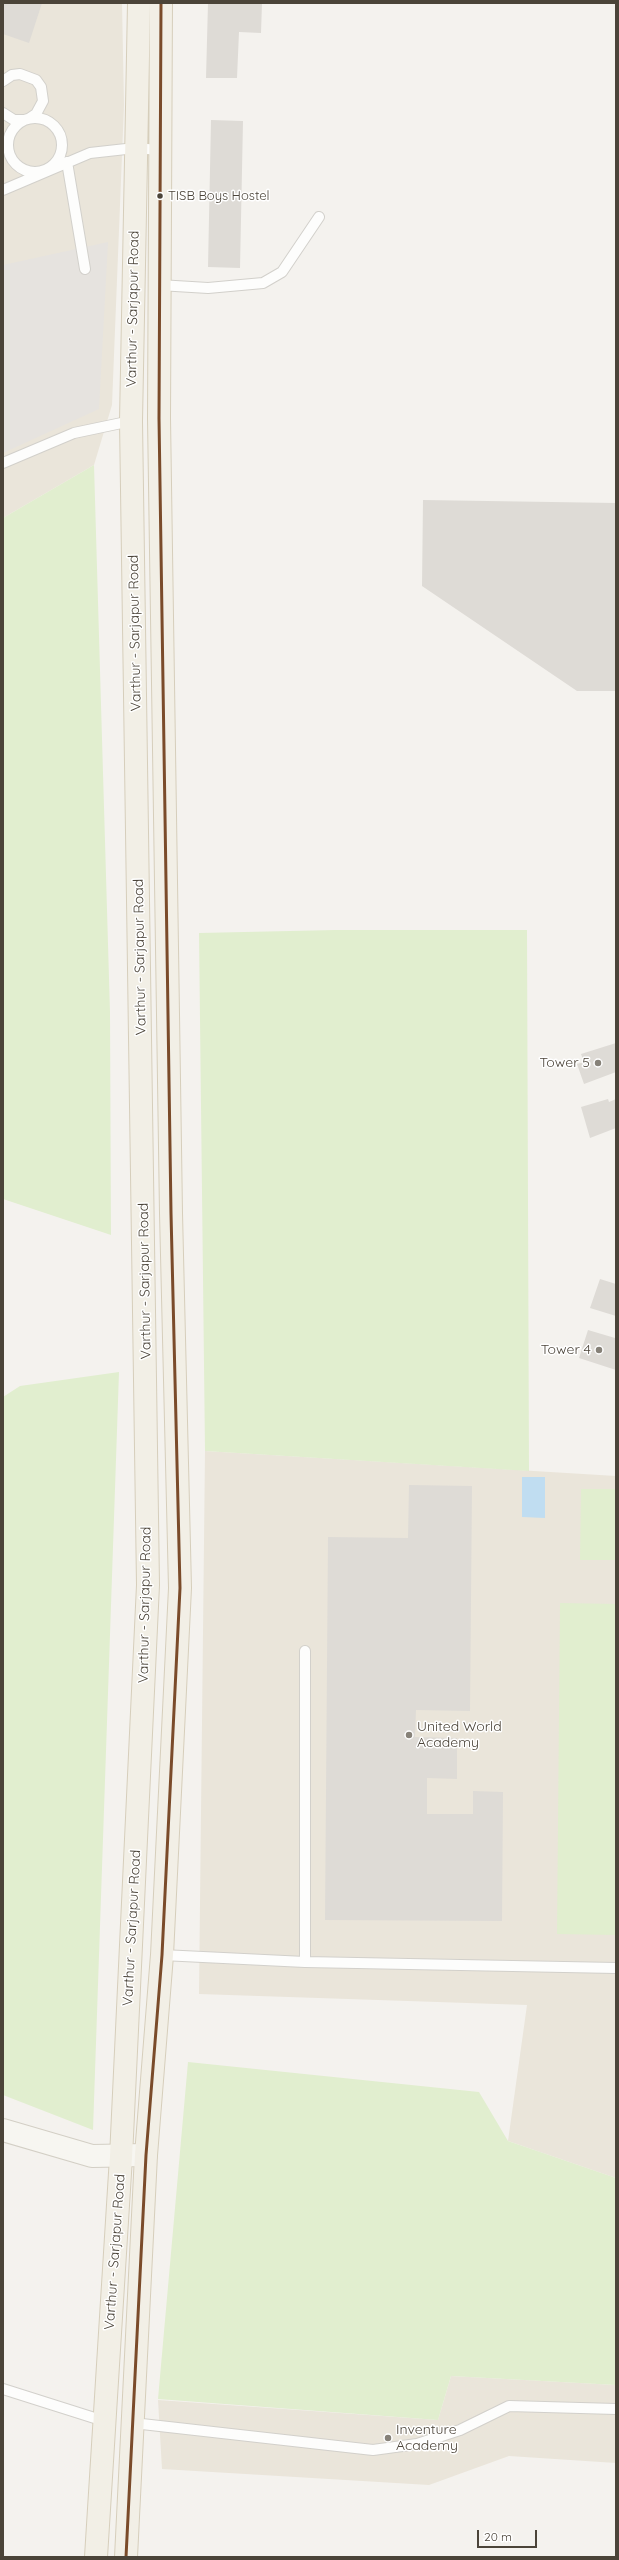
<!DOCTYPE html>
<html>
<head>
<meta charset="utf-8">
<style>
	body { margin:0 }
	#map { position:relative; width:619px; height:2560px; overflow:hidden; background:#f4f2ee; font-family:Quicksand,sans-serif }
	canvas { display:block }
	.frame { position:absolute; inset:0; border:4px solid #4b4439; pointer-events:none }
	.scale { position:absolute; left:477px; top:2530px; width:60px; height:18px; box-sizing:border-box; border:2px solid #4b4439; border-top:0; padding-left:5px; font-size:12px; line-height:14px; white-space:nowrap; color:#4b4439; -webkit-text-stroke:3px #fff; paint-order:stroke }
</style>
</head>
<body>
<div id="map">
<canvas width="619" height="2560"></canvas>
<div class="frame"></div>
<div class="scale">20 m</div>
</div>
<script>
const ctx = document.querySelector('canvas').getContext('2d');
ctx.lineJoin = 'round';
function fillPath(path, color) {
  ctx.fillStyle = color;
  ctx.fill(path, 'evenodd');
}
function poly(rows) {
  const path = new Path2D();
  for (const r of rows) {
    if (r.length === 3) {
      path.moveTo(r[0] + r[2], r[1]);
      path.arc(r[0], r[1], r[2], 0, 2 * Math.PI);
      continue;
    }
    path.moveTo(r[0], r[1]);
    for (let i = 2; i < r.length; i += 2) path.lineTo(r[i], r[i + 1]);
  }
  return path;
}
function stroke(path, color, width, dash) {
  ctx.strokeStyle = color;
  ctx.lineWidth = width;
  ctx.lineCap = dash ? 'butt' : 'round';
  ctx.setLineDash(dash || []);
  ctx.stroke(path);
}
function label(font, color, halo, rows, align = 'center') {
  ctx.font = font + ' Quicksand,sans-serif';
  ctx.lineWidth = 3;
  ctx.setLineDash([]);
  ctx.textBaseline = 'middle';
  ctx.strokeStyle = halo;
  ctx.fillStyle = color;
  for (const [text, x, y, turn = 0] of rows) {
    ctx.save();
    ctx.translate(x, y);
    ctx.rotate((+turn || 0) * Math.PI / 180);
    ctx.textAlign = isNaN(turn) ? turn : align;
    if (halo) ctx.strokeText(text, 0, 0);
    ctx.fillText(text, 0, 0);
    ctx.restore();
  }
}
fillPath(poly([
	[3,3,122,3,124,105,112,405,94,465,3,518],
	[205,1451,616,1476,616,2178,508,2141,527,2005,199,1994],
	[451,2376,616,2385,616,2463,509,2456,429,2485,162,2469,158,2400,438,2420]
]), '#eae5da');
fillPath(poly([
	[94,465,110,1012,111,1235,3,1199,3,518],
	[335,930,527,930,529,1471,205,1451,199,933],
	[119,1372,93,2130,3,2095,3,1397,20,1386],
	[581,1489,616,1489,616,1560,580,1560],
	[560,1603,616,1604,616,1935,557,1934],
	[188,2062,479,2092,508,2141,616,2178,616,2385,451,2376,438,2420,158,2399]
]), '#e1eecf');
fillPath(poly([
	[108,242,99,409,3,453,3,265]
]), '#e6e3df');
fillPath(poly([
	[522,1477,545,1477,545,1518,522,1517]
]), '#c0ddf1');
fillPath(poly([
	[3,3,42,3,29,43,3,34],
	[208,3,262,3,261,33,239,32,237,78,206,78],
	[211,120,243,121,240,268,208,267],
	[423,500,616,503,616,691,577,691,422,586],
	[616,1043,616,1072,584,1084,577,1064,584,1062,581,1054],
	[608,1099,609,1102,616,1099,616,1128,590,1138,581,1107],
	[600,1279,616,1284,616,1316,590,1308],
	[588,1330,615,1338,616,1370,579,1358],
	[409,1485,472,1486,470,1711,416,1710,415,1737,457,1738,457,1779,427,1778,427,1814,473,1814,473,1791,503,1792,502,1921,325,1920,328,1537,408,1538]
]), '#dedbd6');
const lane = poly([
	[3,81,12,75,20,74,36,80,41,87,43,101,36,114,30,118],
	[3,113,14,120,23,120],
	[35,145,27],
	[67,162,85,269],
	[3,190,90,153,135,148,159,150],
	[159,285,208,288,263,283,282,272,319,217],
	[3,463,74,433,131,421],
	[162,1955,305,1962,616,1968],
	[305,1962,305,1651],
	[3,2389,104,2421],
	[133,2423,373,2450,417,2444,460,2430,509,2406,616,2409]
]);
const secondary = poly([
	[3,2130,92,2156,146,2155]
]);
const primary = poly([
	[96,2557,121,2157,148,1585,131,421,139,3],
	[126,2557,146,2155,162,1955,180,1588,171,1213,159,418,161,3]
]);
stroke(lane, '#d2d0cb', 12);
stroke(secondary, '#d3cfc5', 24);
stroke(primary, '#d6cebb', 24);
stroke(lane, '#fdfdfc', 10);
stroke(secondary, '#f7f6f1', 22);
stroke(primary, '#f2efe6', 22);
stroke(poly([
	[126,2557,146,2155,162,1955,180,1588,171,1213,159,418,161,3]
]), '#7a4b2a', 3);
for (const [x, y, r, color] of [
	[160,196,3.5,"#4b4439"],
	[598,1063,4,"#868178"],
	[599,1350,4,"#868178"],
	[409,1735,4,"#868178"],
	[388,2438,4,"#868178"]
]) {
  const dot = new Path2D();
  dot.arc(x, y, r, 0, 2 * Math.PI);
  ctx.fillStyle = color;
  ctx.fill(dot);
  stroke(dot, '#fff', 1.5);
}
label('13px', '#4b4439', '#fff', [
	["TISB Boys Hostel",168,196]
], 'left');
label('14px', '#4b4439', '#fff', [
	["Varthur - Sarjapur Road",133,309,-89],
	["Varthur - Sarjapur Road",135,633,-91],
	["Varthur - Sarjapur Road",140,957,-91],
	["Varthur - Sarjapur Road",145,1281,-91],
	["Varthur - Sarjapur Road",145,1605,-89],
	["Varthur - Sarjapur Road",132,1928,-87],
	["Varthur - Sarjapur Road",115,2252,-86]
]);
label('14px', '#4b4439', '#fff', [
	["Tower 5",590,1063],
	["Tower 4",591,1350],
	["United World",417,1727,"left"],
	["Academy",417,1743,"left"],
	["Inventure",396,2430,"left"],
	["Academy",396,2446,"left"]
], 'right');
</script>
</body>
</html>
